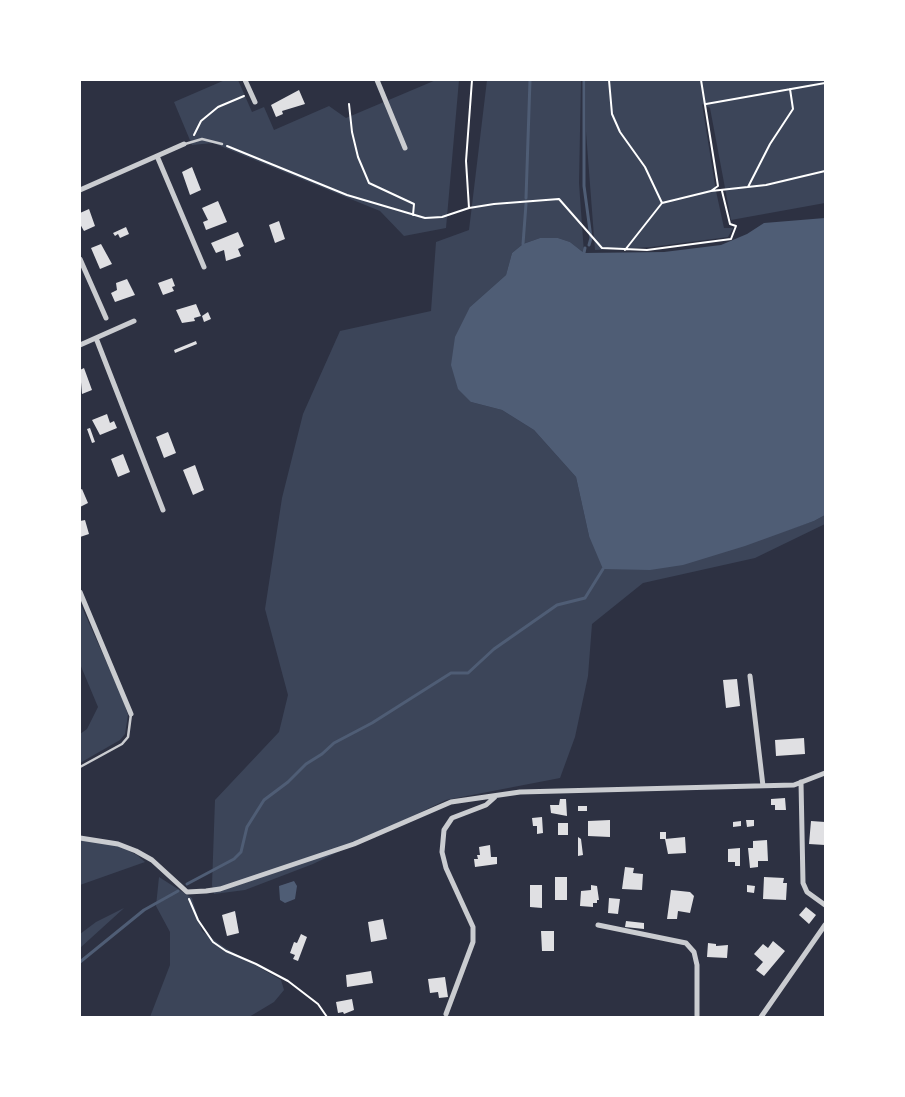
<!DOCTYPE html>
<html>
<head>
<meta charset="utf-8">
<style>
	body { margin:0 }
	#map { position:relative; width:905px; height:1097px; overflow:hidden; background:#2d3142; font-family:"Fira Sans",sans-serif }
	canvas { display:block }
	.frame { position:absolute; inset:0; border:81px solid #fff; pointer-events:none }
</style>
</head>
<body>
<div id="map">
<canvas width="905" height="1097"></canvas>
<div class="frame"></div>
</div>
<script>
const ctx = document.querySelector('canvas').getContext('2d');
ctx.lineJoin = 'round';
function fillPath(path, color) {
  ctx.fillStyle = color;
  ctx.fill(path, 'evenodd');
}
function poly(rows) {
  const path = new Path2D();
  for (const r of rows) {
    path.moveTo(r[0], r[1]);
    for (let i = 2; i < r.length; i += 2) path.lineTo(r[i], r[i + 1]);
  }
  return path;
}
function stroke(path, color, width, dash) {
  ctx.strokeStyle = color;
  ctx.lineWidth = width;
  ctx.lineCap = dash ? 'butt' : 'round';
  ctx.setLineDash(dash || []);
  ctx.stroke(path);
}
fillPath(poly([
	[225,80,238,80,252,112,264,107,274,130,329,106,346,118,436,80,459,80,446,228,404,236,380,211,213,143,192,145,174,102],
	[487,80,581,80,579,183,584,253,570,242,558,238,540,238,523,244,512,253,506,275,470,307,471,402,502,410,534,430,576,477,589,536,719,553,814,521,825,515,825,524,755,558,643,583,592,624,588,676,575,737,560,778,446,800,313,864,245,890,214,894,212,885,215,800,279,732,288,695,265,609,282,498,303,414,340,331,431,311,436,242,469,230],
	[586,80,825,80,825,203,731,220,710,108,702,104,716,191,724,228,733,228,728,237,651,247,595,250,586,132],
	[80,603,122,697,128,715,125,734,120,740,80,763,80,734,87,729,98,707,80,664],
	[80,840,117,845,137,855,145,862,80,885],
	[159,877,192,898,202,931,224,947,281,980,284,990,274,1002,249,1017,150,1017,170,965,170,932,156,906],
	[124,908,123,909,80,948,80,934,96,922]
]), '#3c4559');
fillPath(poly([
	[825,218,825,515,814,521,745,546,683,565,650,570,603,569,589,536,576,477,534,430,502,410,471,402,458,389,451,365,455,337,470,307,506,275,512,253,523,244,540,238,558,238,570,242,584,253,664,252,721,245,747,234,764,223],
	[294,881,297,886,295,899,285,903,280,900,279,886]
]), '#4f5d75');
stroke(poly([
	[584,80,584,186,591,238,589,245],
	[526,198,530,80],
	[523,244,526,204],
	[584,253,585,248],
	[187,884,234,859,241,852,247,827,264,800,288,782,306,764,322,754,334,743,372,723,451,673,468,673,494,649,557,605,585,598,603,569],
	[80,962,144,910,178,891]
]), '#4f5d75', 3);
fillPath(poly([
	[299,90,305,104,282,111,283,114,276,117,271,105],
	[192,167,201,190,190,195,182,172],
	[218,201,227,222,206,230,203,222,208,220,202,208],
	[89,209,95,226,84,231,80,224,80,213],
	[279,221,285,239,275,243,269,225],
	[126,227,129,234,120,238,118,234,115,236,113,233],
	[238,232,244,246,238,249,241,256,226,261,224,250,216,253,211,243],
	[101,244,112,264,100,269,91,248],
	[172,278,175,286,172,287,174,291,163,295,158,283],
	[127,279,135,295,115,302,111,293,117,290,116,283],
	[196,304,201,316,194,318,195,321,182,323,176,310],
	[208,312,211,319,204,322,202,316],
	[196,341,197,344,175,353,174,350],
	[84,368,92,390,82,394,80,370],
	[107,414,110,423,114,421,117,428,100,435,92,420],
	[90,428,95,442,92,443,87,429],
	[168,432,176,453,164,458,156,437],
	[123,454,130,472,118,477,111,459],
	[195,465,204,490,193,495,183,470],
	[82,489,88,503,80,507,80,490],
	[85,520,89,534,80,537,80,521],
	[737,679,740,706,726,708,723,680],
	[804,738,805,754,776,756,775,740],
	[785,798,786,810,775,810,775,805,771,805,771,799],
	[560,799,566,799,567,816,551,813,550,805,559,805],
	[578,806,587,806,587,811,578,811],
	[542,817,543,833,537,834,537,826,533,826,532,818],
	[610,820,610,837,588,836,588,821],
	[746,820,754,820,754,826,747,827],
	[741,821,741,826,733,827,733,822],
	[811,821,825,822,825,845,809,844],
	[558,823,568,823,568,835,558,835],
	[660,832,666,832,666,839,660,839],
	[578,837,581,839,583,855,578,856],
	[685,837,686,853,668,854,665,839],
	[767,840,768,861,758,861,758,867,750,868,748,848,753,848,753,841],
	[490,845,491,857,497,857,497,864,475,867,474,859,478,859,477,855,480,855,479,847],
	[740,848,740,866,735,866,735,862,728,862,728,849],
	[625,867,634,868,633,873,643,874,642,890,622,889],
	[555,877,567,877,567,900,555,900],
	[764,877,784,878,783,883,787,883,786,900,763,899],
	[530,885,542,885,542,908,530,907],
	[591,885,597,886,599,900,597,900,597,903,593,903,593,907,580,906,581,891,591,890],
	[747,885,755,886,754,893,747,892],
	[671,890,690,892,694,896,690,913,678,911,677,919,667,919],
	[609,898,620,899,618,914,608,913],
	[806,907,816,915,809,924,799,915],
	[235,911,239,933,227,936,222,915],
	[383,919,387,939,371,942,368,922],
	[626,921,644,923,644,929,625,927],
	[541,931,554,931,554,951,542,951],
	[301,934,307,937,298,961,293,959,295,955,290,953,294,942,297,943],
	[773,941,785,951,764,976,756,970,763,962,754,954,763,944,768,948],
	[708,943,716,944,716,946,728,945,727,958,707,957],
	[371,971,373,983,347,987,346,975],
	[445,977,448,997,439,998,438,992,430,993,428,979],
	[352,999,354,1010,344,1014,343,1012,338,1013,336,1002]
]), '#e0e0e3');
stroke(poly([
	[609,80,612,114,620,132,645,167,662,203],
	[701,80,718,186,711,191],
	[349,104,352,132,358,157,369,183,414,204,413,215],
	[706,104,825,83],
	[194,135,201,121,218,107,244,96],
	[227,146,347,195,425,218,442,217,469,208,494,204,559,199,602,248,647,250,731,239,736,226,730,224,722,191],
	[748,187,770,144,793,109,790,89],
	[469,208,466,161,472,80],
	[625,250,662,203,711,191,766,185,825,171],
	[189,899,198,920,213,942,226,951,256,964,288,981,318,1004,327,1017]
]), '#fff', 2);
stroke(poly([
	[185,144,202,139,222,144],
	[80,767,122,744,128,737,131,714]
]), '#caccd0', 2.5);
stroke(poly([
	[245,80,255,102],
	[377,80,405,148],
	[157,156,204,267],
	[80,190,184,144],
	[80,259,106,318],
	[96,338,163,510],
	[80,345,134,321],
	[80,592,131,714],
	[750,676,763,786],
	[801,782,803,883,807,892,825,905],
	[80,838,118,844,136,851,152,860,187,892,206,891,220,889,354,844,451,802,520,792,794,785,825,773],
	[598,925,686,943,694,952,697,965,697,1017],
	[446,1014,473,942,473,927,446,868,442,852,444,830,452,818,486,805,495,797],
	[761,1017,825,925]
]), '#caccd0', 5);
</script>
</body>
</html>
